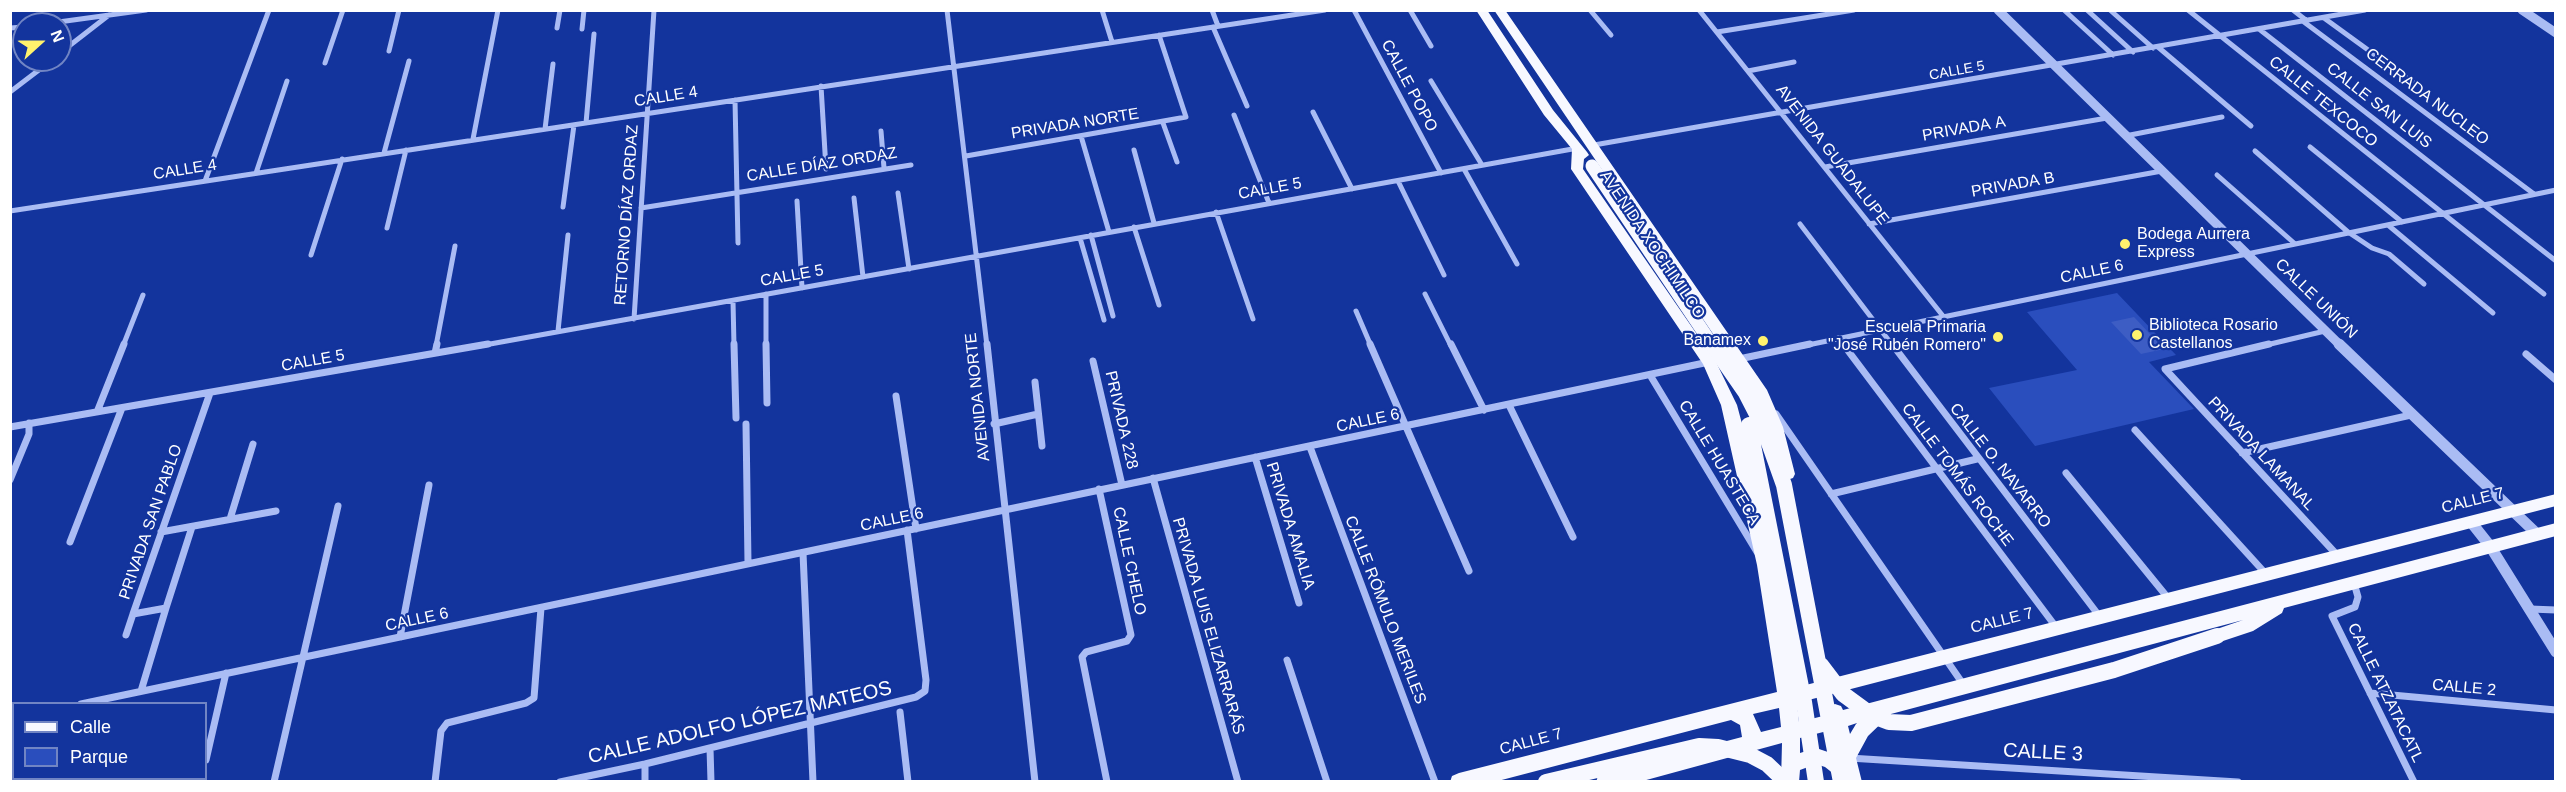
<!DOCTYPE html>
<html>
<head>
<meta charset="utf-8">
<style>
	body { margin:0 }
	#map { position:relative; width:2566px; height:792px; overflow:hidden; background:#13349d; font-family:Arial,sans-serif }
	canvas { display:block }
	.frame { position:absolute; inset:0; border:12px solid #fff; pointer-events:none }
	.legend { position:absolute; left:12px; top:702px; width:195px; height:78px; box-sizing:border-box; background:#13349d; border:2px solid #7185c4; margin:0; padding:8px 10px; list-style:none; font-size:18px; color:#fff }
	.legend li { display:flex; align-items:center; gap:12px; height:30px }
	.legend b { width:30px; border:2px solid #7185c4 }
	.north { position:absolute; left:12px; top:12px; width:60px; height:60px; box-sizing:border-box; background:#13349d; border:2px solid #7185c4; border-radius:50%; rotate:69deg; font-size:16px; font-weight:700; line-height:24px; text-align:center; color:#fff }
	.north::after { content:''; display:block; margin:auto; width:21px; height:27px; background:#fff26d; clip-path:polygon(50% 0,100% 100%,50% 72%,0 100%) }
</style>
</head>
<body>
<div id="map">
<canvas width="2566" height="792"></canvas>
<div class="frame"></div>
<ul class="legend">
<li><b style="height:8px;background:#f7f8ff"></b>Calle</li>
<li><b style="height:16px;background:#2a4ebd"></b>Parque</li>
</ul>
<div class="north">N</div>
</div>
<script>
const ctx = document.querySelector('canvas').getContext('2d');
ctx.lineJoin = 'round';
function fillPath(path, color) {
  ctx.fillStyle = color;
  ctx.fill(path, 'evenodd');
}
function poly(rows) {
  const path = new Path2D();
  for (const r of rows) {
    path.moveTo(r[0], r[1]);
    for (let i = 2; i < r.length; i += 2) path.lineTo(r[i], r[i + 1]);
  }
  return path;
}
function stroke(path, color, width, dash) {
  ctx.strokeStyle = color;
  ctx.lineWidth = width;
  ctx.lineCap = dash ? 'butt' : 'round';
  ctx.setLineDash(dash || []);
  ctx.stroke(path);
}
function label(font, color, halo, rows, align = 'center') {
  ctx.font = font + ' Arial,sans-serif';
  ctx.lineWidth = 4.5;
  ctx.setLineDash([]);
  ctx.textBaseline = 'middle';
  ctx.strokeStyle = halo;
  ctx.fillStyle = color;
  for (const [text, x, y, turn = 0] of rows) {
    ctx.save();
    ctx.translate(x, y);
    ctx.rotate((+turn || 0) * Math.PI / 180);
    ctx.textAlign = isNaN(turn) ? turn : align;
    if (halo) ctx.strokeText(text, 0, 0);
    ctx.fillText(text, 0, 0);
    ctx.restore();
  }
}
fillPath(poly([
	[2117,293,2176,355,2149,362,2194,409,2035,446,1989,388,2077,370,2027,312]
]), '#2a4ebd');
fillPath(poly([
	[2134,317,2164,349,2141,354,2111,322]
]), '#3d5dc4');
stroke(poly([
	[947,10,987,346],
	[1102,10,1112,42],
	[1212,10,1218,26],
	[1354,10,1441,173],
	[1410,10,1431,46],
	[1590,10,1611,35],
	[1699,10,1943,316],
	[2064,10,2113,55],
	[2087,10,2133,52],
	[2110,10,2153,48],
	[2188,10,2544,294],
	[2293,10,2307,21],
	[2324,18,2415,84],
	[2304,22,2534,194],
	[44,24,146,10],
	[1213,27,1247,106],
	[10,28,24,27],
	[557,28,560,10],
	[582,29,584,10],
	[2259,29,2556,261],
	[1717,32,1854,10],
	[2158,47,2251,126],
	[389,51,399,10],
	[60,53,109,15],
	[325,63,343,10],
	[1748,71,1794,62],
	[1431,81,1482,165],
	[821,86,826,169],
	[10,92,52,60],
	[735,100,738,243],
	[1313,112,1352,189],
	[1234,115,1269,203],
	[586,123,594,34],
	[1163,123,1177,162],
	[545,129,553,64],
	[881,131,884,168],
	[1081,136,1109,232],
	[2125,136,2222,117],
	[473,139,498,10],
	[1594,145,2365,10],
	[2310,147,2402,222],
	[1134,150,1154,223],
	[2255,151,2348,232,2372,248,2389,254,2424,284],
	[384,153,409,61],
	[966,156,1186,117,1159,35],
	[1825,167,2107,118],
	[1464,169,1517,264],
	[256,173,287,81],
	[2217,175,2294,243],
	[205,181,269,10],
	[1398,181,1444,275],
	[898,193,909,269],
	[854,198,863,277],
	[797,201,802,288],
	[563,207,574,125],
	[641,208,911,165],
	[10,211,1325,10],
	[1216,212,1253,319],
	[1800,224,1893,346],
	[1869,224,2162,171],
	[2388,225,2493,313],
	[1134,227,1159,305],
	[387,228,406,150],
	[1091,235,1113,316],
	[1080,238,1104,320],
	[311,255,342,159],
	[766,294,766,346],
	[1425,294,1451,346],
	[733,301,734,346],
	[1356,311,1371,346],
	[634,319,654,10],
	[558,331,568,235],
	[1838,338,1844,346],
	[123,346,143,295],
	[436,346,455,246],
	[479,346,1578,148],
	[1803,346,2556,190],
	[2262,346,2325,331]
]), '#aabcf4', 5);
stroke(poly([
	[734,344,736,418],
	[766,344,767,403],
	[987,344,1035,782],
	[1370,344,1469,571],
	[1451,344,1484,410],
	[1843,344,2056,627],
	[1892,344,2100,617],
	[2269,344,2165,369,2338,556],
	[435,353,437,344],
	[2526,354,2556,380],
	[1739,359,1810,344],
	[1093,361,1122,485],
	[1650,375,1757,552],
	[1035,382,1042,446],
	[896,396,916,529],
	[1509,405,1573,537],
	[97,412,124,344],
	[1776,414,1963,684],
	[746,424,748,563],
	[994,424,1038,414],
	[10,427,488,344],
	[2135,430,2266,574],
	[1310,447,1435,782],
	[2242,453,2411,415],
	[1255,457,1299,603],
	[2066,473,2168,598],
	[1153,478,1238,782],
	[10,480,29,434,29,423],
	[1099,489,1131,635,1127,641,1086,652,1082,657,1107,782],
	[1831,494,1977,459],
	[230,519,253,444],
	[161,532,276,511],
	[70,542,122,408],
	[803,553,813,782],
	[2354,583,2358,597,2355,607,2332,616,2414,782],
	[166,608,192,527],
	[2530,609,2556,610],
	[126,635,133,614],
	[400,637,429,485],
	[1287,660,1327,782],
	[141,691,166,608,133,614,210,393],
	[2370,693,2556,710],
	[81,704,1709,362],
	[900,712,908,782],
	[10,719,14,719],
	[710,748,711,782],
	[1849,758,2238,782],
	[206,760,226,673],
	[645,764,645,782],
	[82,782,83,778],
	[200,782,201,778],
	[274,782,338,506],
	[435,782,441,731,447,723,526,703,534,698,541,608],
	[560,782,645,764,916,697,925,691,926,680,907,530]
]), '#aabcf4', 7);
stroke(poly([
	[1998,10,2341,346],
	[2522,10,2556,33]
]), '#aabcf4', 9);
stroke(poly([
	[2339,344,2537,534],
	[2471,522,2490,546,2556,652]
]), '#aabcf4', 11);
fillPath(poly([
	[1476,10,1487,10,1553,110,1587,152,1589,155,1584,159,1583,169,1716,362,1737,405,1749,450,1773,565,1794,688,2556,494,2556,506,1797,703,1799,722,1827,715,1829,706,1835,704,1841,706,1843,710,2556,523,2556,536,2284,608,2282,613,2253,631,2217,643,2211,641,2208,636,2211,631,2243,620,1891,714,1868,736,1856,758,1862,782,1844,782,1825,767,1816,764,1800,770,1799,782,1781,782,1782,743,1639,782,1596,782,1598,776,1605,773,1742,737,1740,725,1731,720,1494,782,1450,782,1452,776,1459,773,1777,692,1757,565,1721,405,1703,364,1571,169,1572,149,1544,115,1476,10],
	[1779,708,1781,727,1761,732,1753,714,1779,708],
	[1857,723,1856,724,1850,734,1848,726,1857,723],
	[1831,730,1837,755,1816,748,1800,753,1800,738,1831,730],
	[1494,10,1505,10,1767,390,1783,427,1795,474,1793,478,1787,480,1781,478,1779,474,1767,427,1755,396,1494,10]
]), '#f7f8ff');
stroke(poly([
	[1592,166,1713,346]
]), '#f7f8ff', 13);
stroke(poly([
	[1712,344,1746,393,1763,426,1784,485,1841,782],
	[1749,425,1804,702,1816,782],
	[1821,665,1843,694,1873,716,1889,722,1911,723,2114,670,2217,636],
	[1546,782,1699,746,1718,747,1750,755,1767,764,1786,782]
]), '#f7f8ff', 16);
for (const [x, y, r, color] of [
	[2125,244,6,"#fff26d"],
	[2137,335,6,"#fff26d"],
	[1998,337,6,"#fff26d"],
	[1763,341,6,"#fff26d"]
]) {
  const dot = new Path2D();
  dot.arc(x, y, r, 0, 2 * Math.PI);
  ctx.fillStyle = color;
  ctx.fill(dot);
  stroke(dot, '#13349d', 2);
}
label('14px', '#fff', '#13349d', [
	["CALLE 5",1957,71,-10]
]);
label('16px', '#fff', '#13349d', [
	["CALLE POPO",1409,86,62],
	["CALLE 4",666,97,-9],
	["CERRADA NUCLEO",2427,97,37],
	["CALLE TEXCOCO",2323,102,39],
	["CALLE SAN LUIS",2379,106,38],
	["PRIVADA NORTE",1075,124,-9],
	["PRIVADA A",1964,129,-10],
	["AVENIDA GUADALUPE",1832,155,52],
	["CALLE DÍAZ ORDAZ",822,165,-9],
	["CALLE 4",185,170,-9],
	["PRIVADA B",2013,185,-10],
	["CALLE 5",1270,189,-10],
	["RETORNO DÍAZ ORDAZ",627,215,-86],
	["AVENIDA XOCHIMILCO",1652,245,56],
	["CALLE 6",2092,272,-12],
	["CALLE 5",792,276,-10],
	["CALLE UNIÓN",2316,299,44],
	["CALLE 5",313,361,-10],
	["AVENIDA NORTE",978,397,-96],
	["PRIVADA 228",1121,420,77],
	["CALLE 6",1368,421,-12],
	["PRIVADA LAMANAL",2261,454,47],
	["CALLE HUASTECA",1719,463,59],
	["CALLE O. NAVARRO",2000,466,52],
	["CALLE TOMÁS ROCHE",1957,475,53],
	["CALLE 7",2473,501,-14],
	["CALLE 6",892,520,-12],
	["PRIVADA SAN PABLO",151,522,-71],
	["PRIVADA AMALIA",1290,526,73],
	["CALLE CHELO",1129,561,78],
	["CALLE RÓMULO MERILES",1385,610,69],
	["CALLE 6",417,620,-12],
	["CALLE 7",2002,621,-14],
	["PRIVADA LUIS ELIZARRARÁS",1208,626,74],
	["CALLE 2",2464,688,5],
	["CALLE ATZATACATL",2385,693,64],
	["CALLE 7",1531,742,-15]
]);
label('16px', '#fff', '#13349d', [
	["Bodega Aurrera",2137,235],
	["Express",2137,253],
	["Biblioteca Rosario",2149,326],
	["Castellanos",2149,344],
	["Escuela Primaria",1986,328,"right"],
	["\"José Rubén Romero\"",1986,346,"right"],
	["Banamex",1751,341,"right"]
], 'left');
label('20px', '#fff', '#13349d', [
	["CALLE ADOLFO LÓPEZ MATEOS",740,723,-13],
	["CALLE 3",2043,753,3]
]);
</script>
</body>
</html>
